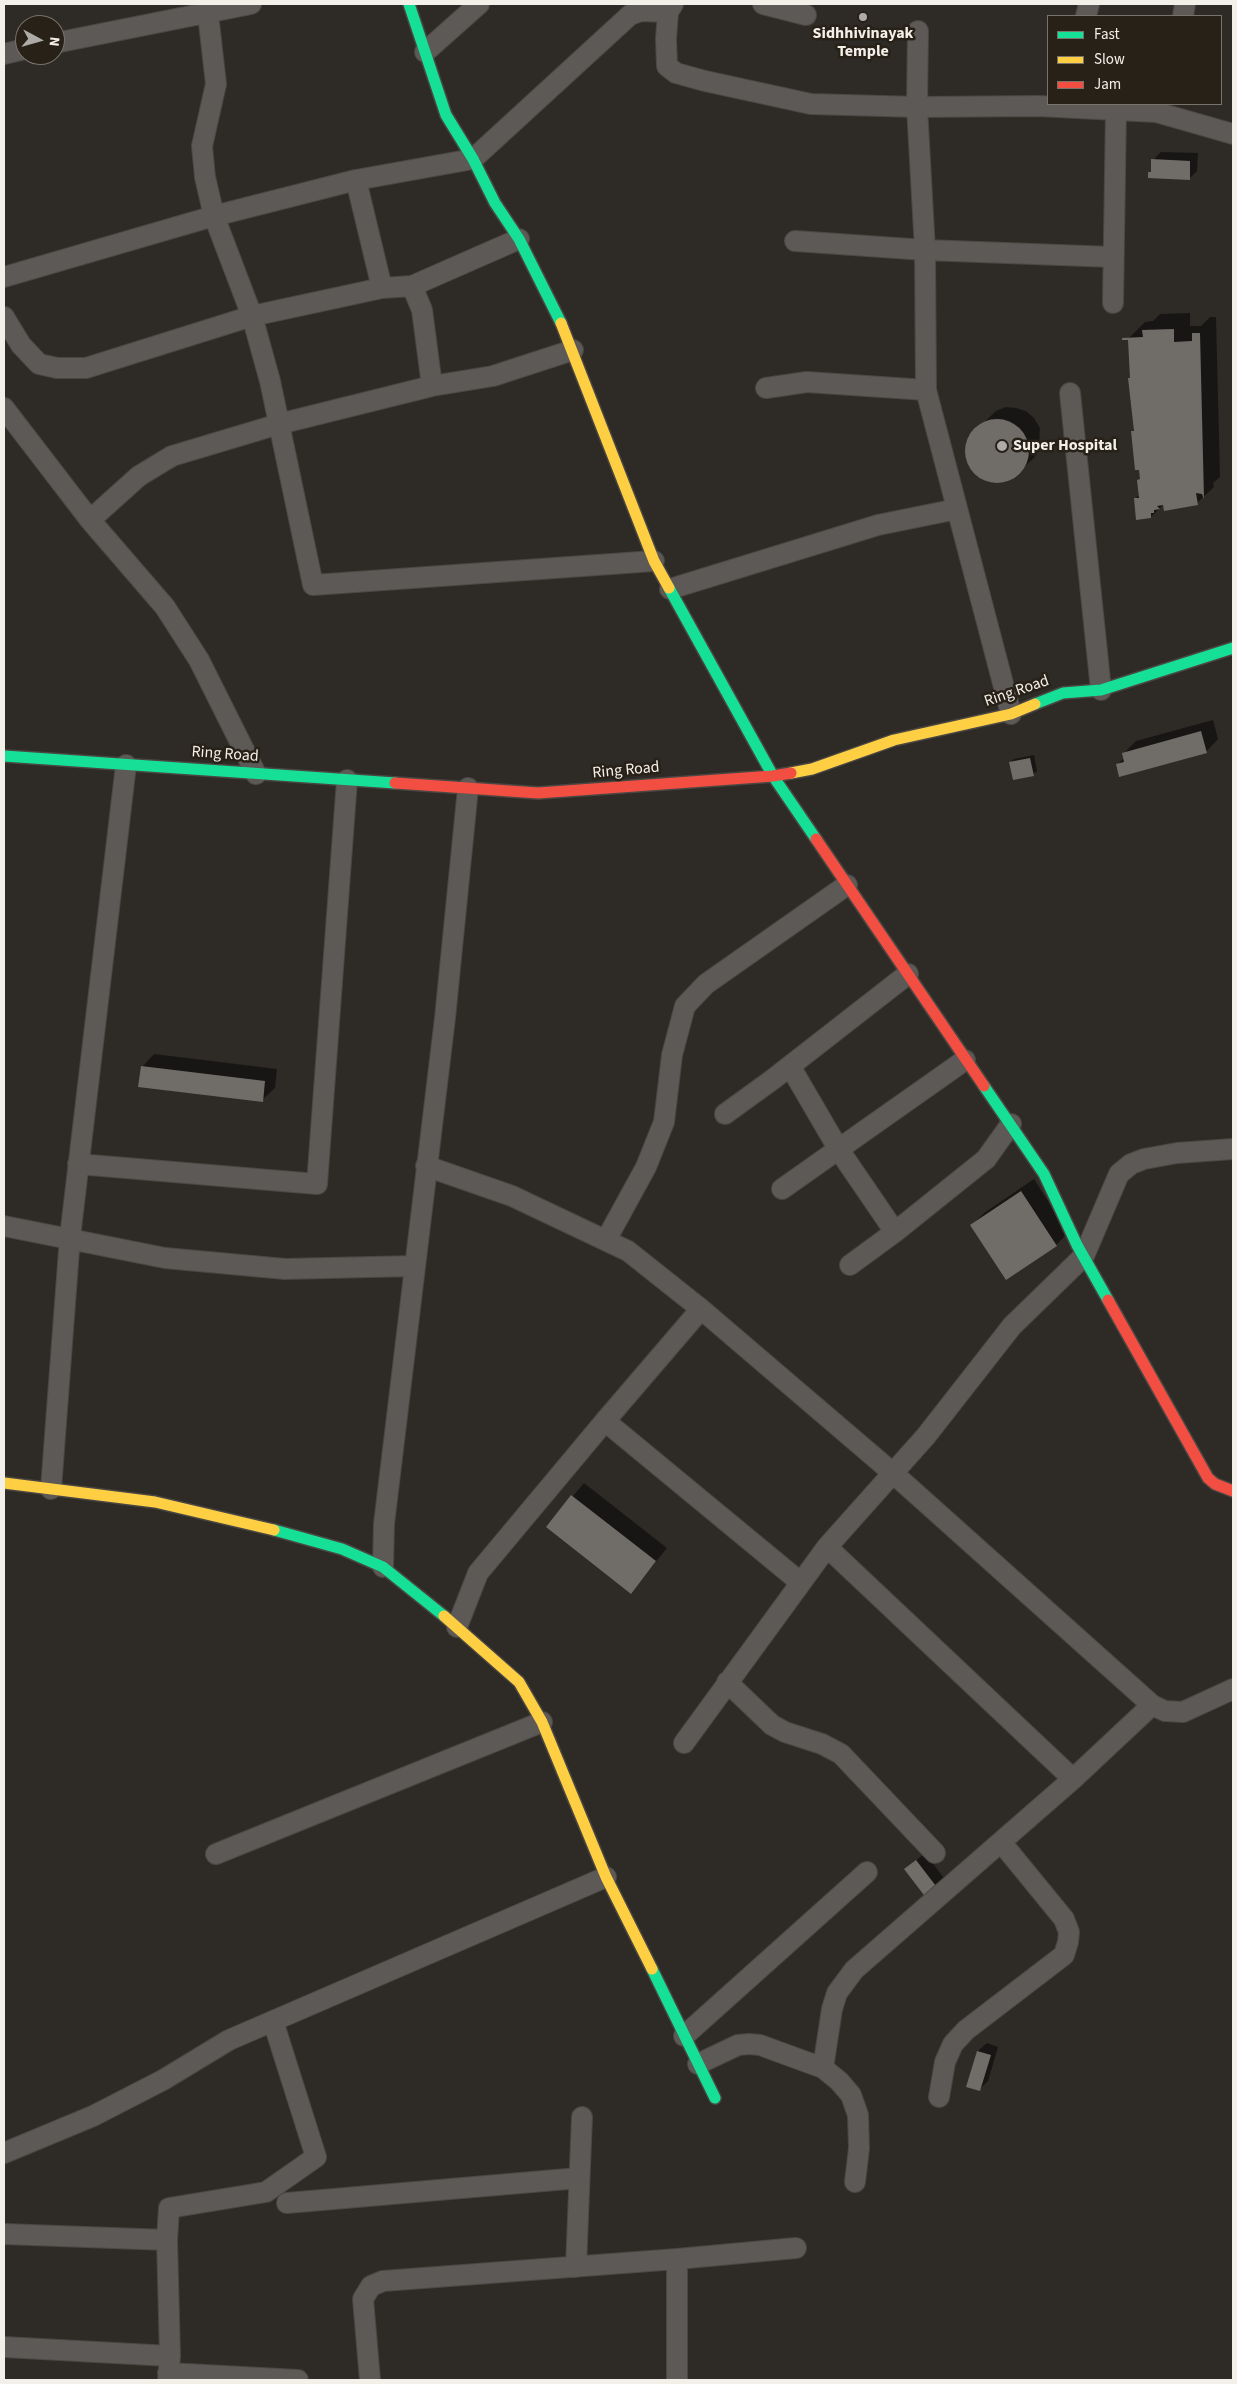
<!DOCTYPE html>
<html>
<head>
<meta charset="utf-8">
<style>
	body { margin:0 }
	#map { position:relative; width:1237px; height:2384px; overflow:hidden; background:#2e2a26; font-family:"Source Sans 3",sans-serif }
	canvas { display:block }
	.frame { position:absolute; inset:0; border:5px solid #f3efe9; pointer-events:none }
	.legend { position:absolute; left:1047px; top:15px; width:175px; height:90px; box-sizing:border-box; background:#272118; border:1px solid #79736c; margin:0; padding:6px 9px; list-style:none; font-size:15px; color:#f3efe9 }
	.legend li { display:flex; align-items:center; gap:10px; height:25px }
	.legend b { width:25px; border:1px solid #79736c }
	.north { position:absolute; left:15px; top:15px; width:50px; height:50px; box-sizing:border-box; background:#272118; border:1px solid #79736c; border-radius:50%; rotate:96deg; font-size:14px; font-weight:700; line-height:20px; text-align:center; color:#f3efe9 }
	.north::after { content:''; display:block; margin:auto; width:18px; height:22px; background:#aeaaa5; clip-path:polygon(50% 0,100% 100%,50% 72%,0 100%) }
</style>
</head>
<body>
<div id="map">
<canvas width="1237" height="2384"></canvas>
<div class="frame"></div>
<ul class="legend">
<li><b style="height:6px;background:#16e098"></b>Fast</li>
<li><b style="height:6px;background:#ffcf43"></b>Slow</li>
<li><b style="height:6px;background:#f24e42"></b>Jam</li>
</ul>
<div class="north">N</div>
</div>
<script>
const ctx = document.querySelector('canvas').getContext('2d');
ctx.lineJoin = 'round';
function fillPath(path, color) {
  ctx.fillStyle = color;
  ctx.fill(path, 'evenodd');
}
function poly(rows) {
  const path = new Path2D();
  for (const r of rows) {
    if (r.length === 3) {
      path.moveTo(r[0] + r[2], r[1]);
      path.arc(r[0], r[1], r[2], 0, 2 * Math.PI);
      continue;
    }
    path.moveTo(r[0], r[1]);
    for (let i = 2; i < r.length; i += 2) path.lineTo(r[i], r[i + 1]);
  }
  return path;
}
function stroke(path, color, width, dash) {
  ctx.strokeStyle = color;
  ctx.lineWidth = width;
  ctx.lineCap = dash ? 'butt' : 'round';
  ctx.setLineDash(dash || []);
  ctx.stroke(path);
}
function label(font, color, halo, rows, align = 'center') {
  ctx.font = font + ' "Source Sans 3",sans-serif';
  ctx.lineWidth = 5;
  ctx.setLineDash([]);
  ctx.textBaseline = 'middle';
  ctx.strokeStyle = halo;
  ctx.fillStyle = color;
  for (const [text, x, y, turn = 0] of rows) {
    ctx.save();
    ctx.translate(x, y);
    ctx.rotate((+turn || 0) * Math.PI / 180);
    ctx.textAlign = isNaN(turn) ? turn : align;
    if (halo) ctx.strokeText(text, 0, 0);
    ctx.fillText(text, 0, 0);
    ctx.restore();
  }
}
fillPath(poly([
	[1161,152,1198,153,1197,171,1189,179,1150,172,1152,170,1153,160],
	[1190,313,1190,326,1201,326,1210,317,1216,317,1220,477,1213,483,1214,487,1197,503,1164,504,1151,517,1135,499,1140,494,1138,480,1141,478,1133,431,1135,429,1129,338,1145,322,1153,321,1160,314],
	[1006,407,1016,408,1026,411,1034,418,1040,428,1039,449,1034,458,1012,478,1002,481,992,481,982,477,974,470,967,450,969,440,975,431,996,411],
	[1213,720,1218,739,1206,752,1117,765,1124,758,1123,754,1136,741],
	[1034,755,1037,771,1033,774,1010,762,1014,759],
	[154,1054,277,1069,275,1088,262,1100,142,1067],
	[1034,1179,1068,1233,1056,1245,972,1225,984,1213],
	[584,1483,667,1548,631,1592,548,1526],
	[925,1853,946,1881,938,1889,906,1869],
	[987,2043,998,2047,988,2081,980,2089,968,2086,978,2051]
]), '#0007');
fillPath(poly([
	[1151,159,1190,161,1190,180,1148,178,1148,172,1151,172],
	[1174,329,1174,342,1192,341,1192,333,1200,333,1204,499,1202,494,1196,493,1198,505,1164,511,1163,505,1157,506,1160,509,1154,510,1154,513,1151,513,1151,518,1136,520,1134,498,1139,498,1137,480,1140,479,1139,470,1135,470,1131,431,1134,431,1128,378,1130,378,1128,340,1122,340,1122,338,1143,337,1142,330],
	[997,451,32],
	[1201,731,1207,753,1119,777,1116,764,1124,762,1122,753],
	[1030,758,1034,776,1013,780,1009,762],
	[141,1066,265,1081,263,1102,138,1087],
	[1021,1191,1057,1246,1006,1280,970,1225],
	[571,1495,656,1561,631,1594,546,1527],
	[916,1860,939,1890,927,1899,904,1869],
	[977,2051,991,2055,980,2091,966,2087]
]), '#706d69');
const street = poly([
	[673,4,668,12,666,39,667,66,676,73,705,81,811,104,917,107,1038,106,1156,112,1233,134],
	[763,4,806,15],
	[208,14,216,84,202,146,205,177,214,216,252,316,270,381,313,585,654,561],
	[1086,16,1089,4],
	[1183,16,1185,4],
	[918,31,917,107,925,250,926,390,1011,714],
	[55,43,251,4],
	[425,52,479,4],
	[4,54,25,49],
	[356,180,382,288],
	[795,241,925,250,1113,257],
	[4,277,214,216,356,180,473,159,630,15,641,11,668,12],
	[412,286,519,239],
	[1113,303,1116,110],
	[4,317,21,345,39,364,57,368,86,368,252,316,382,288,412,286,422,310,432,386,279,424,172,456,139,476,90,520],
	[432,386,493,376,573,350],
	[766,388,807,382,926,390],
	[1070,393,1101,690],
	[4,408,90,520,165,607,199,660,256,774],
	[670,589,878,525,957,509],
	[790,1066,839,1150,895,1232],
	[725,1114,772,1080,908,974],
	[78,1164,317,1184,347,780],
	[426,1166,512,1196,628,1251,701,1309,894,1474,1152,1705,1165,1711,1183,1712,1233,1689],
	[782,1189,965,1060],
	[4,1226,165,1258,285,1269,414,1266],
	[606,1240,646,1167,664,1122,672,1055,685,1006,706,984,847,885],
	[850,1265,895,1232,986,1159,1011,1124],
	[701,1309,605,1421,800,1582],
	[51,1489,70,1237,126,765],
	[827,1547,1073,1779],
	[383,1567,384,1524,445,1018,468,788],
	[457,1627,478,1573,605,1421],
	[727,1682,772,1725,785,1732,822,1744,841,1754,935,1853],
	[684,1743,827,1547,926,1436,1012,1326,1084,1256,1119,1174,1131,1164,1144,1159,1177,1153,1233,1149],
	[216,1854,542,1722],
	[684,2036,867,1872],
	[698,2064,738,2045,749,2044,760,2045,823,2068,839,2081,851,2095,858,2115,859,2148,855,2182],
	[823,2068,832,2009,837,1993,854,1970,1073,1779,1152,1705],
	[939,2097,945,2062,953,2044,966,2030,1064,1955,1068,1942,1069,1932,1064,1919,1001,1842],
	[4,2153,93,2116,163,2080,229,2040,606,1877],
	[287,2203,579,2178],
	[4,2234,167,2240],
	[677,2259,677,2380],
	[576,2267,582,2117],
	[4,2347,170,2356],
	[168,2373,298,2380],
	[168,2380,170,2356,167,2240,169,2208,266,2192,316,2157,273,2021],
	[370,2380,363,2299,371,2286,383,2281,677,2259,796,2248]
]);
const fast = poly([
	[409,4,446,115,473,159,495,203,519,239,561,323],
	[669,588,773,776,816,839],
	[1035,704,1063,693,1101,690,1233,648],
	[4,756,395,783],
	[984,1086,1044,1174,1077,1245,1108,1300],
	[274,1530,342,1549,383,1567,444,1616],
	[652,1969,715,2098]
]);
const slow = poly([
	[561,323,654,561,669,588],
	[791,773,812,769,894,740,1011,714,1035,704],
	[4,1483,155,1502,274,1530],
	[444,1616,519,1682,542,1722,606,1877,652,1969]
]);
const jam = poly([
	[395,783,538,793,773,776,791,773],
	[816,839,984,1086],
	[1108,1300,1208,1478,1215,1484,1233,1491]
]);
stroke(street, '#4a4743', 22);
stroke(fast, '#4a4743', 14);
stroke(slow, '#4a4743', 14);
stroke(jam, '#4a4743', 14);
stroke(street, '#5c5956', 20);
stroke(fast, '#16e098', 11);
stroke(slow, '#ffcf43', 11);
stroke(jam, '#f24e42', 11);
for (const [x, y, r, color] of [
	[863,17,5,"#aeaaa5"],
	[1002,446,6,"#aeaaa5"]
]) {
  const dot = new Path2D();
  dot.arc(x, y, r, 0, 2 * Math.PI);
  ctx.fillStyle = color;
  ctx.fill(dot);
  stroke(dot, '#272118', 2);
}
label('bold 16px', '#f3efe9', '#272118', [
	["Sidhhivinayak",863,34],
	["Temple",863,52],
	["Super Hospital",1013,446,"left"]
]);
label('16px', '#f3efe9', '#272118', [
	["Ring Road",1017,692,-19],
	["Ring Road",225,755,4],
	["Ring Road",626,771,-5]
]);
</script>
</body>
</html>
